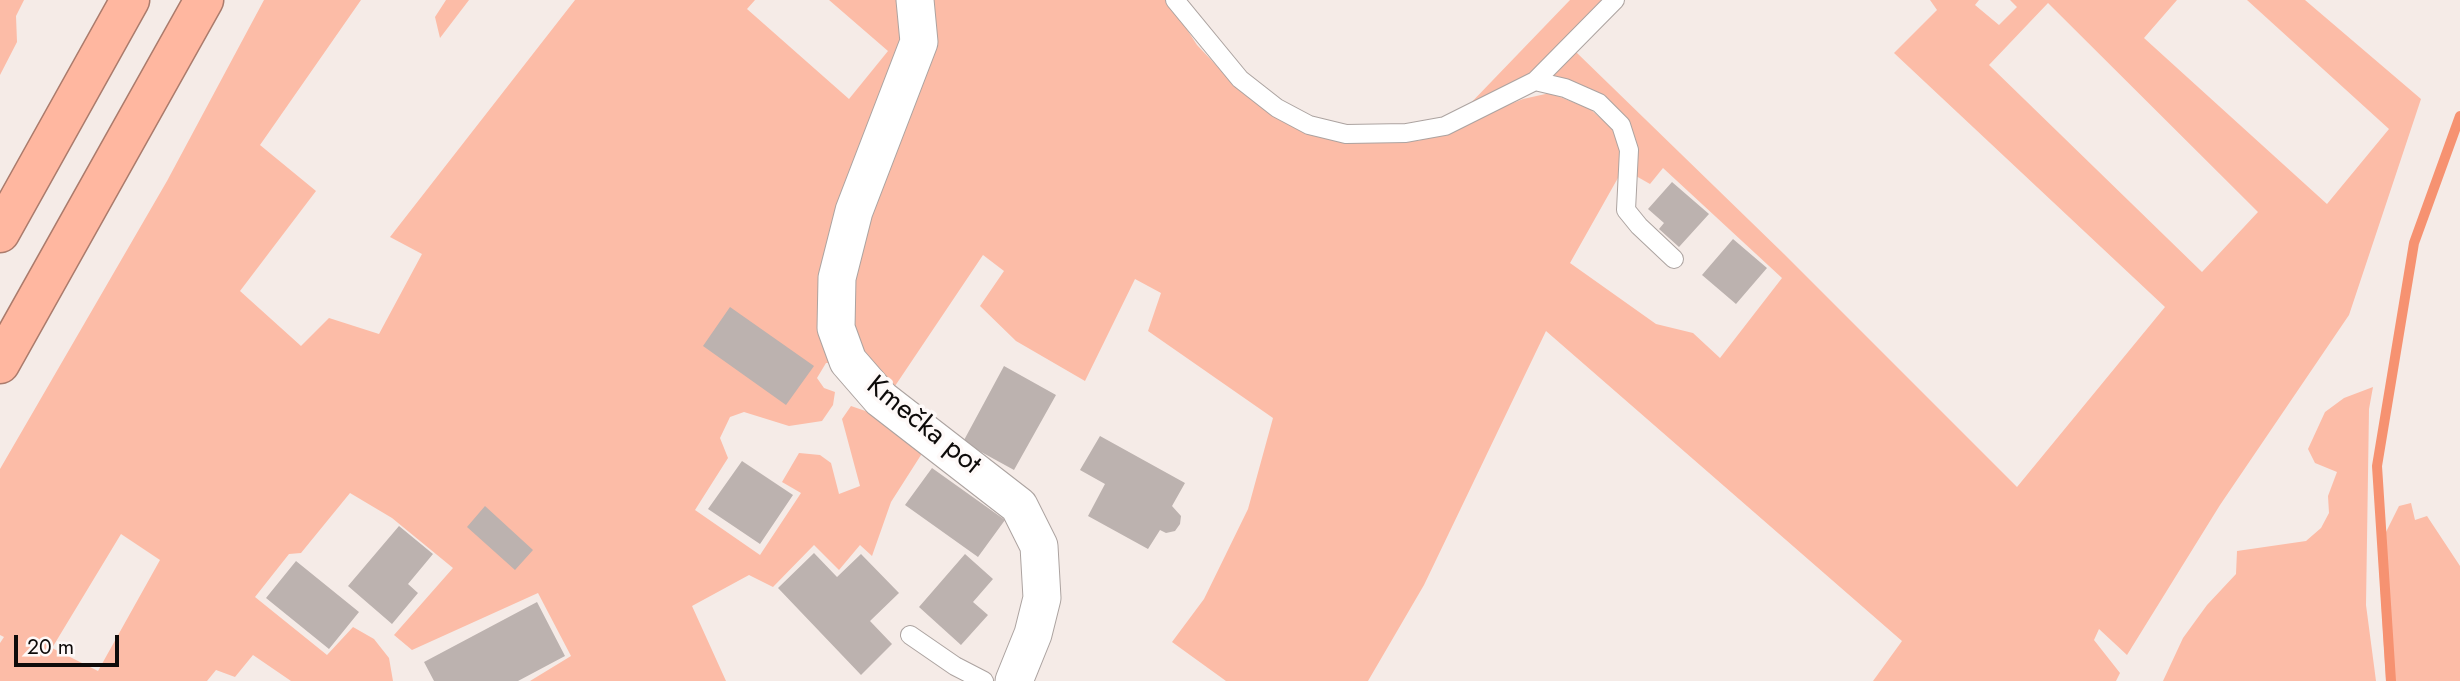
<!DOCTYPE html>
<html>
<head>
<meta charset="utf-8">
<style>
	body { margin:0 }
	#map { position:relative; width:2460px; height:681px; overflow:hidden; background:#f5ebe7; font-family:Jost,sans-serif }
	canvas { display:block }
	.scale { position:absolute; left:14px; top:635px; width:105px; height:32px; box-sizing:border-box; border:4px solid #0e0b0a; border-top:0; padding-left:9px; font-size:21px; line-height:24px; white-space:nowrap; color:#0e0b0a; -webkit-text-stroke:5px #fef9f8; paint-order:stroke }
</style>
</head>
<body>
<div id="map">
<canvas width="2460" height="681"></canvas>
<div class="scale">20 m</div>
</div>
<script>
const ctx = document.querySelector('canvas').getContext('2d');
ctx.lineJoin = 'round';
function fillPath(path, color) {
  ctx.fillStyle = color;
  ctx.fill(path, 'evenodd');
}
function poly(rows) {
  const path = new Path2D();
  for (const r of rows) {
    path.moveTo(r[0], r[1]);
    for (let i = 2; i < r.length; i += 2) path.lineTo(r[i], r[i + 1]);
  }
  return path;
}
function stroke(path, color, width, dash) {
  ctx.strokeStyle = color;
  ctx.lineWidth = width;
  ctx.lineCap = dash ? 'butt' : 'round';
  ctx.setLineDash(dash || []);
  ctx.stroke(path);
}
function label(font, color, halo, rows, align = 'center') {
  ctx.font = font + ' Jost,sans-serif';
  ctx.lineWidth = 7;
  ctx.setLineDash([]);
  ctx.textBaseline = 'middle';
  ctx.strokeStyle = halo;
  ctx.fillStyle = color;
  for (const [text, x, y, turn = 0] of rows) {
    ctx.save();
    ctx.translate(x, y);
    ctx.rotate((+turn || 0) * Math.PI / 180);
    ctx.textAlign = isNaN(turn) ? turn : align;
    if (halo) ctx.strokeText(text, 0, 0);
    ctx.fillText(text, 0, 0);
    ctx.restore();
  }
}
fillPath(poly([
	[0,0,24,0,16,16,17,42,0,75],
	[264,0,361,0,260,145,316,191,240,291,301,346,329,318,379,334,422,254,390,237,575,0,755,0,747,9,849,99,888,51,829,0,903,0,906,35,838,363,826,363,817,378,824,388,835,392,833,405,822,421,789,426,744,412,730,417,720,438,728,458,695,510,760,555,801,493,782,482,799,453,820,455,831,463,839,494,860,486,842,419,851,406,877,415,928,444,891,502,872,556,860,545,839,570,814,545,773,587,749,575,692,606,726,681,530,681,571,656,538,593,412,650,394,635,453,568,392,518,350,493,301,553,289,554,255,597,327,655,353,627,374,639,389,658,393,681,291,681,253,655,235,677,216,670,207,681,0,681,0,643,4,637,0,635,0,469,167,181],
	[121,534,160,560,98,671,52,648],
	[446,0,469,0,440,38,435,17],
	[926,0,1168,0,1197,45,1235,85,1344,140,1418,141,1523,99,1550,93,1590,109,1611,127,1617,138,1623,169,1570,263,1656,324,1693,333,1720,358,1782,278,1663,168,1650,184,1636,176,1638,155,1635,138,1621,115,1551,76,1576,52,1784,254,2017,487,2165,307,1894,53,1937,10,1930,0,1979,0,1975,5,1999,25,2017,7,2010,0,2177,0,2144,38,2327,204,2389,129,2247,0,2305,0,2421,99,2349,315,2220,505,2127,655,2099,629,2094,640,2120,673,2116,681,1873,681,1902,641,1546,331,1424,585,1368,681,1226,681,1172,642,1204,599,1248,509,1273,418,1148,331,1161,293,1135,279,1085,381,1016,341,980,306,1004,271,983,255,893,389,879,382,845,322,846,277],
	[2048,3,2258,212,2202,272,1989,65],
	[1570,0,1607,0,1549,59,1508,89,1466,108],
	[2373,387,2369,409,2366,605,2376,681,2163,681,2183,638,2207,605,2236,574,2237,551,2306,541,2321,528,2329,513,2328,496,2337,472,2315,463,2308,449,2325,412,2344,398],
	[2411,503,2415,520,2427,516,2460,566,2460,681,2386,681,2378,548,2399,506]
]), '#fcbca7');
stroke(poly([
	[2391,681,2377,466,2414,243,2460,116]
]), '#f69271', 10);
fillPath(poly([
	[1672,182,1709,214,1679,247,1659,229,1664,223,1648,209],
	[1733,239,1767,268,1736,304,1702,275],
	[730,307,814,366,786,405,703,346],
	[1004,366,1056,395,1014,470,963,442],
	[1100,436,1185,483,1172,506,1181,516,1180,524,1175,531,1166,533,1160,530,1148,549,1088,516,1105,484,1080,470],
	[742,461,793,495,760,544,708,509],
	[932,468,1005,520,978,557,905,505],
	[485,506,533,550,515,570,467,527],
	[399,526,433,554,408,584,418,593,392,624,348,586],
	[814,553,837,577,861,554,899,593,870,621,892,644,861,675,778,588],
	[965,554,993,579,973,602,988,615,961,645,919,607],
	[296,561,359,612,329,649,266,598],
	[537,602,565,656,518,681,434,681,424,662]
]), '#bcb2af');
const lane = poly([
	[1175,0,1240,79,1277,108,1309,125,1346,134,1406,133,1445,126,1535,81,1615,0],
	[1535,81,1565,88,1599,103,1621,125,1629,150,1626,210,1639,226,1674,259],
	[910,635,955,666,984,681]
]);
const street = poly([
	[915,0,919,42,854,211,837,278,836,328,848,361,881,399,1019,506,1039,546,1042,598,1033,634,1014,681]
]);
const highway = poly([
	[0,233,130,0],
	[0,364,204,0]
]);
stroke(lane, '#aca3a0', 20);
stroke(street, '#aca3a0', 39);
stroke(highway, '#ab7b6c', 41);
stroke(lane, '#fff', 18);
stroke(street, '#fff', 37);
stroke(highway, '#ffb7a0', 38);
label('28px', '#0e0b0a', '#fef9f8', [
	["Kmečka pot",923,426,39]
]);
</script>
</body>
</html>
